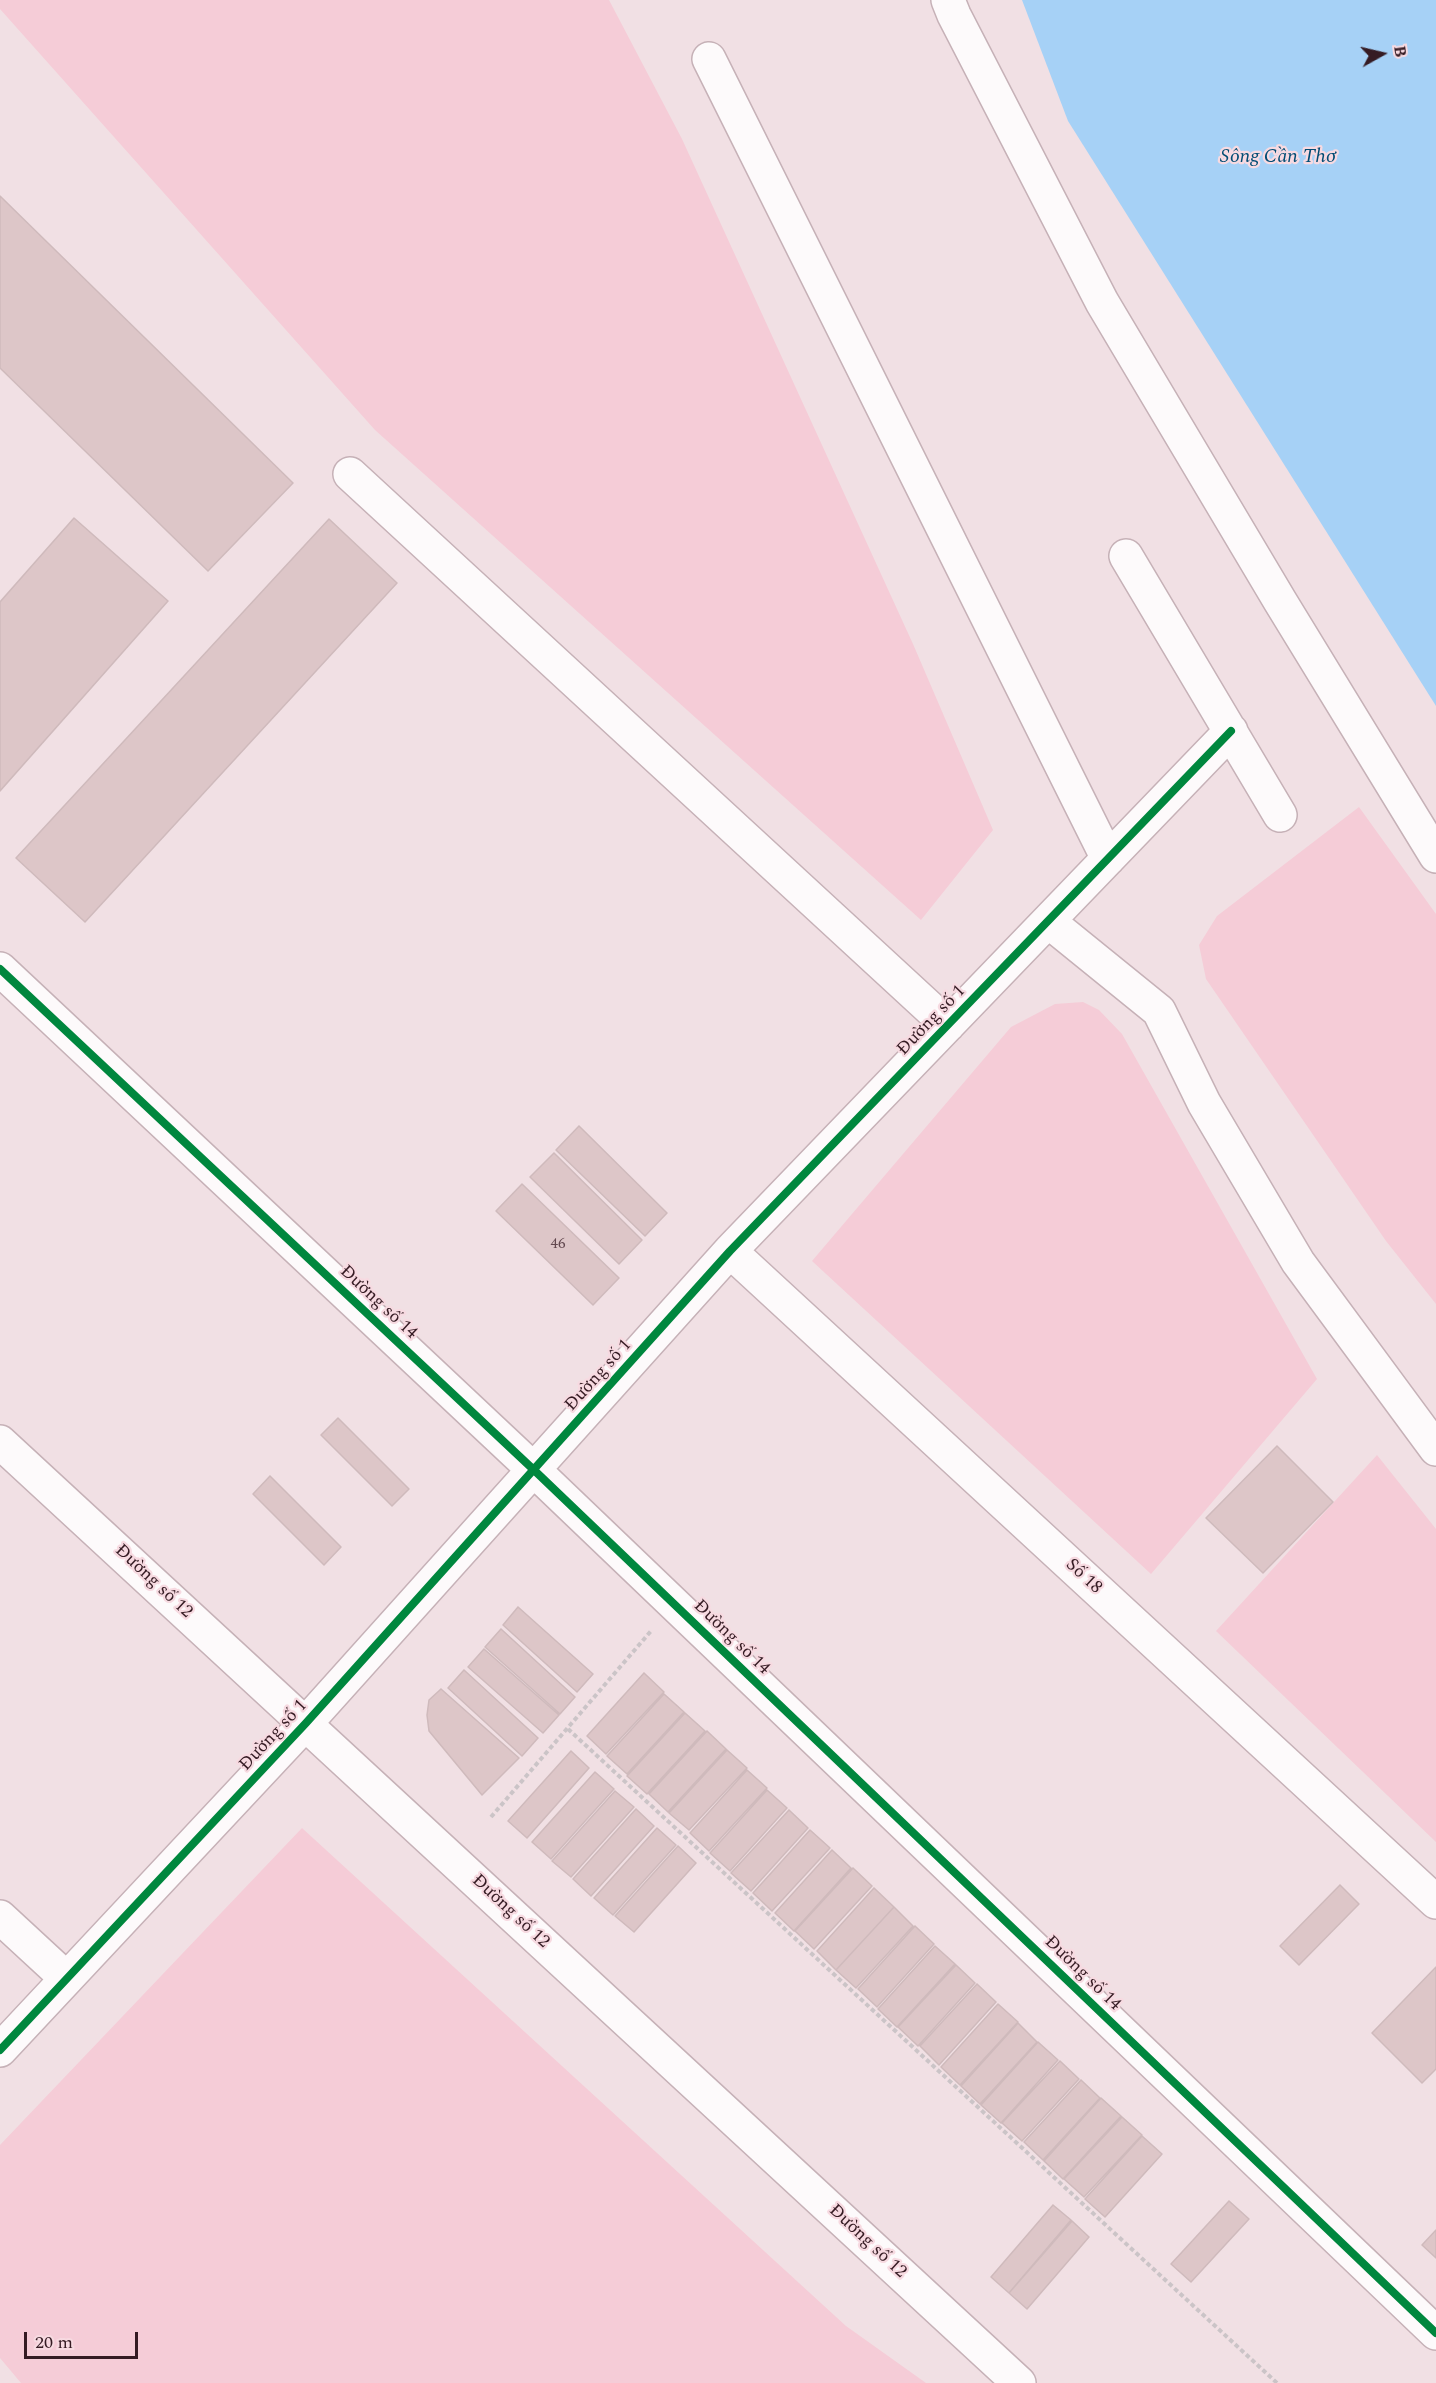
<!DOCTYPE html>
<html>
<head>
<meta charset="utf-8">
<style>
	body { margin:0 }
	#map { position:relative; width:1436px; height:2383px; overflow:hidden; background:#f1e0e4; font-family:Spectral,serif }
	canvas { display:block }
	.north { position:absolute; left:1352px; top:24px; width:60px; height:60px; -webkit-text-stroke:4px #f7dae1; paint-order:stroke; rotate:82deg; font-size:16px; font-weight:700; line-height:24px; text-align:center; color:#351b23 }
	.north::after { content:''; display:block; margin:auto; width:21px; height:27px; background:#351b23; clip-path:polygon(50% 0,100% 100%,50% 72%,0 100%) }
	.scale { position:absolute; left:24px; top:2332px; width:114px; height:27px; box-sizing:border-box; border:3px solid #351b23; border-top:0; padding-left:8px; font-size:18px; line-height:21px; white-space:nowrap; color:#351b23; -webkit-text-stroke:4px #f7dae1; paint-order:stroke }
</style>
</head>
<body>
<div id="map">
<canvas width="1436" height="2383"></canvas>
<div class="north">B</div>
<div class="scale">20 m</div>
</div>
<script>
const ctx = document.querySelector('canvas').getContext('2d');
ctx.lineJoin = 'round';
function fillPath(path, color) {
  ctx.fillStyle = color;
  ctx.fill(path, 'evenodd');
}
function poly(rows) {
  const path = new Path2D();
  for (const r of rows) {
    path.moveTo(r[0], r[1]);
    for (let i = 2; i < r.length; i += 2) path.lineTo(r[i], r[i + 1]);
  }
  return path;
}
function stroke(path, color, width, dash) {
  ctx.strokeStyle = color;
  ctx.lineWidth = width;
  ctx.lineCap = dash ? 'butt' : 'round';
  ctx.setLineDash(dash || []);
  ctx.stroke(path);
}
function label(font, color, halo, rows, align = 'center') {
  ctx.font = font + ' Spectral,serif';
  ctx.lineWidth = 4.5;
  ctx.setLineDash([]);
  ctx.textBaseline = 'middle';
  ctx.strokeStyle = halo;
  ctx.fillStyle = color;
  for (const [text, x, y, turn = 0] of rows) {
    ctx.save();
    ctx.translate(x, y);
    ctx.rotate((+turn || 0) * Math.PI / 180);
    ctx.textAlign = isNaN(turn) ? turn : align;
    if (halo) ctx.strokeText(text, 0, 0);
    ctx.fillText(text, 0, 0);
    ctx.restore();
  }
}
fillPath(poly([
	[0,0,609,0,682,139,913,644,993,830,921,920,375,430,0,9],
	[1359,807,1436,914,1436,1304,1386,1241,1206,979,1199,945,1217,916],
	[1083,1002,1099,1010,1122,1034,1317,1379,1151,1574,812,1261,1011,1027,1055,1004],
	[1377,1455,1436,1529,1436,1842,1216,1631],
	[302,1828,846,2326,926,2383,21,2383,0,2358,0,2145]
]), '#f5ccd7');
fillPath(poly([
	[1022,0,1436,0,1436,706,1068,121]
]), '#a6d1f6');
const building = poly([
	[0,196,293,483,208,571,0,368,0,196],
	[74,518,168,601,0,791,0,602,74,518],
	[329,519,397,583,85,922,16,858,329,519],
	[579,1126,667,1213,645,1236,556,1150,579,1126],
	[554,1153,642,1240,619,1264,530,1177,554,1153],
	[522,1184,619,1278,593,1305,496,1211,522,1184],
	[338,1418,409,1489,392,1506,321,1435,338,1418],
	[1277,1446,1333,1502,1263,1573,1206,1518,1277,1446],
	[270,1476,341,1547,324,1565,253,1494,270,1476],
	[518,1607,593,1674,577,1692,503,1625,518,1607],
	[501,1629,575,1697,560,1714,485,1647,501,1629],
	[484,1649,559,1715,543,1733,468,1667,484,1649],
	[464,1670,538,1738,522,1756,448,1688,464,1670],
	[644,1673,664,1692,606,1754,587,1736,644,1673],
	[441,1689,519,1758,482,1795,429,1731,427,1715,429,1700,441,1689],
	[664,1694,684,1712,627,1774,607,1756,664,1694],
	[685,1713,705,1731,647,1794,627,1776,685,1713],
	[707,1731,726,1749,668,1812,649,1794,707,1731],
	[727,1750,747,1768,689,1830,669,1813,727,1750],
	[571,1751,589,1768,527,1838,508,1821,571,1751],
	[747,1770,767,1788,709,1851,690,1833,747,1770],
	[595,1772,614,1789,551,1859,532,1842,595,1772],
	[767,1790,787,1808,730,1871,710,1853,767,1790],
	[615,1791,634,1807,571,1877,552,1861,615,1791],
	[636,1809,654,1826,591,1896,573,1879,636,1809],
	[789,1810,808,1828,751,1891,731,1873,789,1810],
	[657,1828,676,1845,613,1915,594,1898,657,1828],
	[810,1830,830,1848,772,1911,753,1893,810,1830],
	[678,1846,696,1863,634,1932,615,1916,678,1846],
	[832,1850,851,1868,794,1931,775,1913,832,1850],
	[853,1868,872,1886,814,1949,795,1931,853,1868],
	[1340,1885,1359,1904,1299,1965,1280,1946,1340,1885],
	[874,1888,894,1907,836,1970,817,1951,874,1888],
	[894,1907,913,1926,856,1988,836,1970,894,1907],
	[915,1926,934,1944,877,2007,858,1989,915,1926],
	[935,1946,955,1964,897,2027,878,2009,935,1946],
	[956,1965,975,1983,918,2046,898,2027,956,1965],
	[1436,1967,1436,2069,1422,2083,1372,2033,1436,1967],
	[977,1984,996,2002,939,2065,920,2046,977,1984],
	[998,2004,1018,2022,960,2085,941,2067,998,2004],
	[1018,2023,1037,2042,980,2104,961,2086,1018,2023],
	[1038,2042,1058,2060,1001,2123,981,2105,1038,2042],
	[1060,2061,1079,2079,1022,2141,1002,2123,1060,2061],
	[1081,2080,1100,2098,1043,2160,1024,2142,1081,2080],
	[1101,2098,1121,2116,1063,2179,1044,2161,1101,2098],
	[1122,2117,1142,2135,1084,2197,1064,2179,1122,2117],
	[1142,2136,1162,2154,1105,2217,1085,2199,1142,2136],
	[1229,2201,1249,2219,1191,2282,1171,2264,1229,2201],
	[1053,2205,1071,2220,1009,2293,991,2277,1053,2205],
	[1072,2221,1089,2237,1027,2309,1009,2293,1072,2221],
	[1436,2230,1436,2258,1422,2245,1436,2230]
]);
fillPath(building, '#ddc6c8');
stroke(building, '#cfbabc', 1.5);
const street = poly([
	[948,0,954,15,1102,302,1280,601,1436,856],
	[709,59,1108,859],
	[350,474,948,1025],
	[1126,556,1280,815],
	[1048,921,1159,1011,1204,1103,1298,1262,1436,1449],
	[0,969,535,1471,1436,2333],
	[730,1251,1436,1902],
	[0,1442,1019,2383],
	[0,1917,66,1978],
	[0,2050,306,1723,730,1251,1231,731]
]);
stroke(street, '#c6b1b7', 36);
stroke(poly([
	[568,1729,1277,2383],
	[491,1817,651,1631]
]), '#cbc4c7', 4, [4.5, 3]);
stroke(street, '#fdfafb', 33);
stroke(poly([
	[0,969,535,1471,1436,2333],
	[0,2050,306,1723,730,1251,1231,731]
]), '#00873e', 8);
label('15px', '#62484f', null, [
	["46",558,1245]
]);
label('18px', '#351b23', '#f7dae1', [
	["Đường số 1",932,1021,-46],
	["Đường số 14",378,1303,43],
	["Đường số 1",599,1376,-48],
	["Số 18",1083,1577,43],
	["Đường số 12",153,1582,43],
	["Đường số 14",731,1638,44],
	["Đường số 1",274,1736,-47],
	["Đường số 12",510,1912,43],
	["Đường số 14",1082,1974,44],
	["Đường số 12",867,2242,43]
]);
label('italic 20px', '#014c74', '#f7dae1', [
	["Sông Cần Thơ",1278,158]
]);
</script>
</body>
</html>
